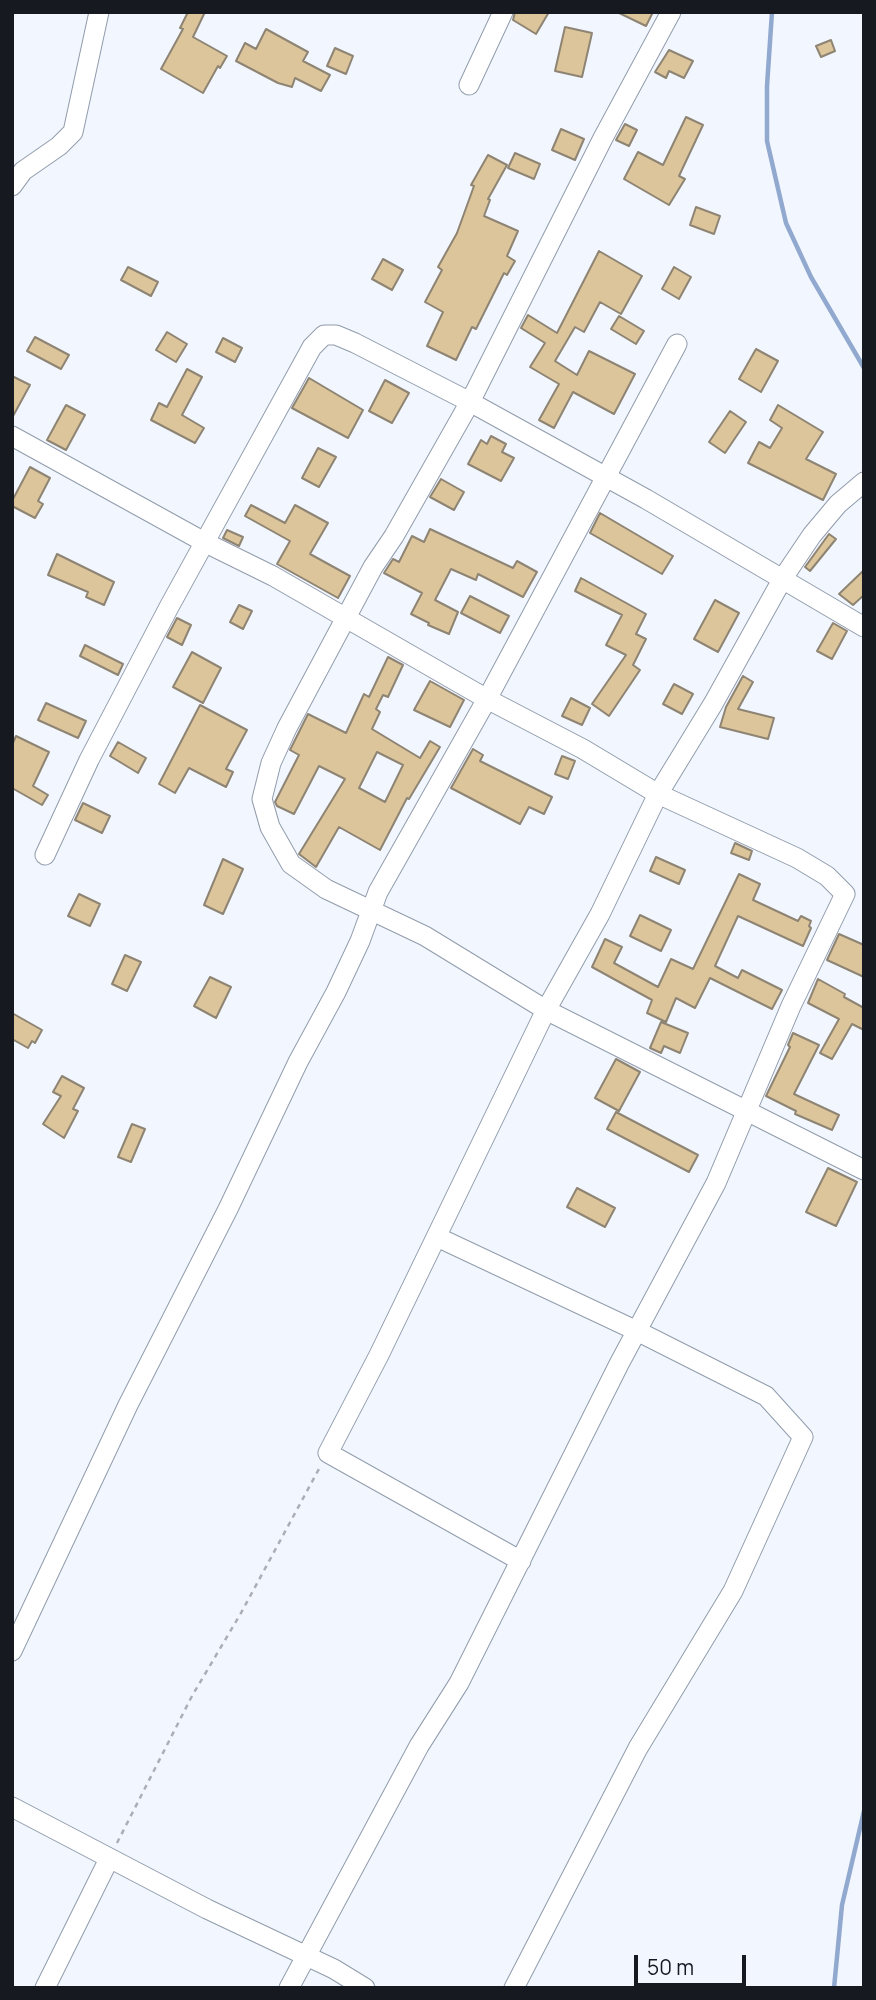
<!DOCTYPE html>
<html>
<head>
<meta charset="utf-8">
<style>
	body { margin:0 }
	#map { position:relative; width:876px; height:2000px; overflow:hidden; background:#f2f6fe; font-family:Manrope,sans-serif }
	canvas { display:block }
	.frame { position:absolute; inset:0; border:14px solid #161920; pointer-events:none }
	.scale { position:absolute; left:634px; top:1955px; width:112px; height:32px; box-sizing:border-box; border:4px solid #161920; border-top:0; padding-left:9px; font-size:21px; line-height:24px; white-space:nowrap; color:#161920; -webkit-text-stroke:5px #f2f6fe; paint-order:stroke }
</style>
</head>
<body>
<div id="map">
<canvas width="876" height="2000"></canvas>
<div class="frame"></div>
<div class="scale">50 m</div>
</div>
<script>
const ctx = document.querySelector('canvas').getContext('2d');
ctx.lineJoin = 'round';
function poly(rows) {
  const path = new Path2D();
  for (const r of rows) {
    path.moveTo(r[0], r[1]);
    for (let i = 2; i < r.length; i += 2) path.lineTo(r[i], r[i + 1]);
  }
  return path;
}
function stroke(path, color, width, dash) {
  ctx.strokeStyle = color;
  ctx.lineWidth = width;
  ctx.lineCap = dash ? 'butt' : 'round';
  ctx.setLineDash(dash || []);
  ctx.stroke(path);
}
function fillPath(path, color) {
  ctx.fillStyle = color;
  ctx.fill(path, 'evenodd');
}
stroke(poly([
	[772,12,767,86,767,141,786,223,811,277,864,368],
	[834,1988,842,1905,864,1811]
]), '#91a8cf', 4.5);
const building = poly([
	[188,12,205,12,193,37,227,56,220,68,218,66,203,93,161,69,183,29,180,28,188,12],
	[515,12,549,12,536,34,513,20,515,12],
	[617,12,653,12,646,26,617,12],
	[565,27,592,33,582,77,555,71,565,27],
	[266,29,308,52,303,61,330,75,321,91,295,78,292,87,278,83,236,61,245,43,256,49,266,29],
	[831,40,835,51,821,57,816,46,831,40],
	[335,48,353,56,346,74,327,66,335,48],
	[669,50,693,61,684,78,669,71,666,78,655,72,669,50],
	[686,117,703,125,679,176,685,179,669,205,624,179,638,152,663,165,686,117],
	[625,124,637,130,629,146,616,140,625,124],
	[561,129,584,139,575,160,552,150,561,129],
	[515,153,540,164,534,179,508,168,515,153],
	[488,155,507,165,488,199,490,200,484,216,518,231,507,256,515,261,507,275,504,273,476,329,472,327,456,360,427,346,443,312,425,302,442,270,438,267,457,233,474,186,471,185,488,155],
	[696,207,720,216,714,234,690,225,696,207],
	[599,251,642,276,621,314,600,302,584,332,575,327,555,361,577,375,589,351,635,374,614,414,573,392,554,428,539,420,559,384,530,367,545,343,521,328,528,315,557,333,599,251],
	[383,259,403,270,392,290,372,279,383,259],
	[128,267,158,282,151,296,121,280,128,267],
	[674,267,691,277,679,299,662,289,674,267],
	[619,316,644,331,636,344,611,329,619,316],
	[167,332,187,344,176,362,156,350,167,332],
	[35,337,69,355,61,369,27,351,35,337],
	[223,338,242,348,235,362,216,352,223,338],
	[756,349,778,361,761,392,739,379,756,349],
	[187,369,202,377,182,415,204,428,195,443,151,420,159,403,167,407,187,369],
	[12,376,30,385,12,418,12,376],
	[309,378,363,410,348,438,292,408,309,378],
	[385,380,409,393,392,423,369,411,385,380],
	[66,405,85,415,66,450,47,440,66,405],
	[778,405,823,432,806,459,836,474,823,500,748,463,759,442,770,448,782,428,770,420,778,405],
	[730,411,746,422,725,453,709,442,730,411],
	[491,436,506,444,502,452,514,458,501,481,468,464,481,440,487,444,491,436],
	[318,448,336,457,319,487,302,478,318,448],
	[30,467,50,478,38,501,43,504,35,518,12,506,12,501,30,467],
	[441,479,464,492,454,510,430,497,441,479],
	[251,505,285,523,295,505,328,523,310,554,350,576,338,598,277,564,290,541,245,516,251,505],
	[600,513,673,556,662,574,590,533,600,513],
	[430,529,513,568,517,561,537,572,523,597,478,574,476,580,451,569,435,600,458,612,449,634,428,625,429,623,411,614,422,593,384,573,393,559,399,562,412,536,424,542,430,529],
	[227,530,243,537,239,546,223,538,227,530],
	[829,534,836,539,810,571,805,567,829,534],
	[57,554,114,582,104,605,86,597,88,592,48,575,57,554],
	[864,570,864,595,853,605,839,594,864,570],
	[581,578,646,614,636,634,646,639,633,665,640,670,609,716,592,704,626,655,606,645,622,615,575,591,581,578],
	[470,596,509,616,500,633,461,613,470,596],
	[715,600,739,613,718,652,694,639,715,600],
	[239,605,252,611,243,629,230,622,239,605],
	[177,618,191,625,182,645,167,637,177,618],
	[833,623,847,631,832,659,817,651,833,623],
	[85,645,123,664,118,675,80,656,85,645],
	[192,652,221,668,203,703,173,687,192,652],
	[388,657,403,665,388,697,383,695,376,709,380,712,372,729,420,758,430,741,440,747,409,799,407,798,380,850,339,827,316,867,299,854,345,779,319,766,294,814,277,806,275,802,299,755,290,750,308,714,346,733,364,694,369,697,388,657],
	[377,752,403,765,385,802,359,788,377,752],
	[743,676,753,682,738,709,774,718,768,739,720,727,726,707,743,676],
	[430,681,464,700,450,727,414,710,430,681],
	[674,684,693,694,682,714,663,704,674,684],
	[571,698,590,708,582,725,562,716,571,698],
	[46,703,86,721,78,738,38,720,46,703],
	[200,705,247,730,226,769,233,772,226,787,189,768,175,793,159,784,200,705],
	[16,736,49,752,33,786,48,795,42,805,12,788,12,745,16,736],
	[118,742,146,758,138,773,110,756,118,742],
	[473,749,483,755,480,761,552,797,544,814,529,807,520,824,451,788,473,749],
	[562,756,575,761,568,779,555,774,562,756],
	[83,803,110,816,102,833,75,820,83,803],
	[735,843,752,851,749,860,731,853,735,843],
	[656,857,685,870,679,884,650,871,656,857],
	[223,859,243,869,223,914,204,905,223,859],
	[739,874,760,884,753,900,798,921,801,916,811,921,809,926,811,928,803,946,738,916,715,966,738,978,742,970,782,990,772,1009,710,978,695,1008,676,998,666,1022,647,1013,652,1000,592,967,605,939,622,947,614,963,658,987,671,959,693,969,739,874],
	[79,894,100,904,90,926,68,916,79,894],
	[640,915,671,930,661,951,630,936,640,915],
	[839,934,864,945,864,977,827,960,839,934],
	[125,955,141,962,127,991,112,984,125,955],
	[210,977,231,987,216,1018,194,1006,210,977],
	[818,979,845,994,844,997,864,1008,864,1030,852,1024,832,1059,820,1053,839,1019,808,1003,818,979],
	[12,1013,42,1030,35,1043,32,1041,28,1048,12,1039,12,1013],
	[661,1022,688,1033,680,1053,664,1046,661,1053,650,1048,661,1022],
	[793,1033,819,1045,794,1094,839,1115,832,1130,795,1114,796,1111,766,1096,790,1047,788,1045,793,1033],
	[616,1059,640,1072,619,1111,595,1098,616,1059],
	[62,1076,84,1088,73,1109,78,1111,64,1138,43,1124,61,1096,53,1092,62,1076],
	[616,1112,698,1155,689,1172,607,1129,616,1112],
	[132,1124,145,1129,131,1162,118,1157,132,1124],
	[828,1168,857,1182,836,1226,806,1212,828,1168],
	[577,1188,615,1208,605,1227,567,1207,577,1188]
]);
fillPath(building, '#ddc59b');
stroke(building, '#8e8473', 2);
const minor = poly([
	[671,12,603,138,470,402,394,536,373,567,287,728,271,763,262,799,270,827,291,864,326,889,425,936,546,1010,864,1170],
	[469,85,503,12],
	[12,186,23,171,59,146,73,132,99,12],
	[12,436,206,543,273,576,487,699,583,749,658,794,797,858,827,876,845,894,791,1006,716,1183,619,1364,459,1683,419,1746,289,1988],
	[45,855,89,760,169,607,312,347,324,335,336,335,355,343,470,402,646,499,864,627],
	[437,1237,637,1331,766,1396,803,1437,733,1591,638,1748,514,1988],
	[521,1561,328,1453,379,1355,546,1010,600,914,658,794,713,704,783,578,812,535,838,504,864,482],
	[12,1651,128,1405,228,1209,298,1062,336,992,360,941,378,892,487,699,677,344],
	[12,1807,207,1909,334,1969,365,1988],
	[45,1988,109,1859]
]);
stroke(minor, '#919cac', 21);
stroke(poly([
	[117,1843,192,1696,241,1613,320,1467]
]), '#abaeb6', 2.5, [5, 5]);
stroke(minor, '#fff', 19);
</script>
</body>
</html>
